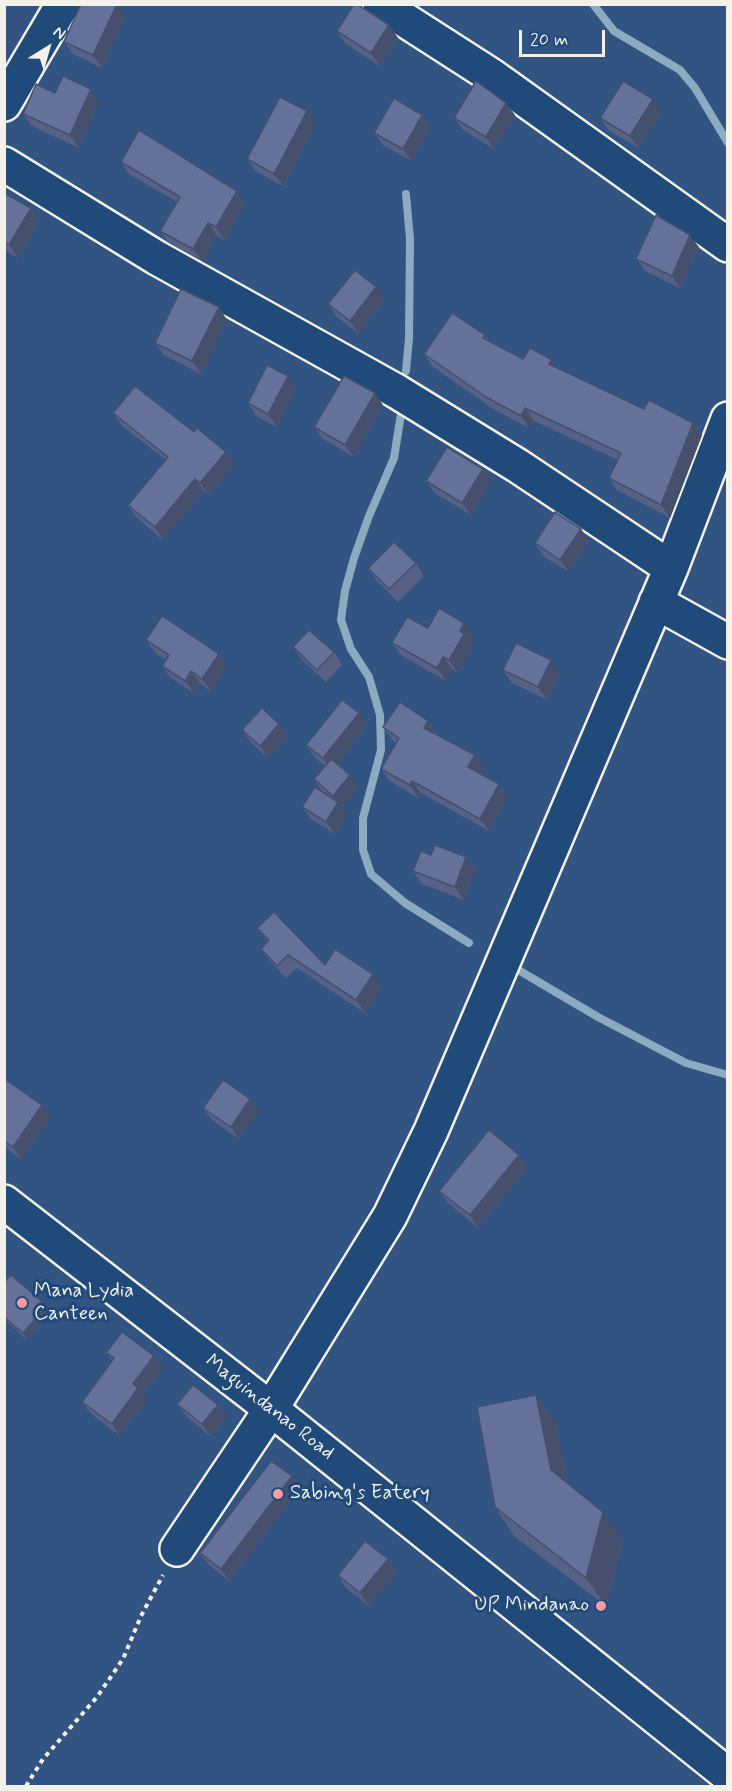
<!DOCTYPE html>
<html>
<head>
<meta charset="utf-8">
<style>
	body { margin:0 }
	#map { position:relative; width:732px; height:1791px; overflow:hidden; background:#325483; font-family:Mynerve,sans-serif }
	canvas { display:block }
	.frame { position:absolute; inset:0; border:6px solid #f4f1e8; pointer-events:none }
	.north { position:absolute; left:18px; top:18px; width:60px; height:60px; -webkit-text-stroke:4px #1f4a7a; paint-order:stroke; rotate:37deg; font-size:16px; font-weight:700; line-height:24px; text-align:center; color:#f4f1e8 }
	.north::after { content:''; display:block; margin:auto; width:21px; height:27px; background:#f4f1e8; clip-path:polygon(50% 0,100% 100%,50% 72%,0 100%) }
	.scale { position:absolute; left:519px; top:30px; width:86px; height:27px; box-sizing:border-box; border:3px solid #f4f1e8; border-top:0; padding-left:8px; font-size:18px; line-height:21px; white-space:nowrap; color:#f4f1e8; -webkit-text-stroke:4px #1f4a7a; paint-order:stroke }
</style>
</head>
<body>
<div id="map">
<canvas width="732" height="1791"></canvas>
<div class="frame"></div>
<div class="north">N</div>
<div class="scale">20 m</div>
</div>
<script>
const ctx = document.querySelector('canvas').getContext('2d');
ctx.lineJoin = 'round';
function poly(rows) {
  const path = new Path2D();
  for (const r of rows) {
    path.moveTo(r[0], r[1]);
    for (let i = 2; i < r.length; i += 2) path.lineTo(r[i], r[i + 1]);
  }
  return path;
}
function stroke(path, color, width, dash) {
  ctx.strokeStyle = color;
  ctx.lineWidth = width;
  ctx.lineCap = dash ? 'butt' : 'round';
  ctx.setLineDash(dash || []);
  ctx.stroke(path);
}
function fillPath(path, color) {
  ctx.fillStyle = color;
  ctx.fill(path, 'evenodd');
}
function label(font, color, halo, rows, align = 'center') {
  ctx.font = font + ' Mynerve,sans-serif';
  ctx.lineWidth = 6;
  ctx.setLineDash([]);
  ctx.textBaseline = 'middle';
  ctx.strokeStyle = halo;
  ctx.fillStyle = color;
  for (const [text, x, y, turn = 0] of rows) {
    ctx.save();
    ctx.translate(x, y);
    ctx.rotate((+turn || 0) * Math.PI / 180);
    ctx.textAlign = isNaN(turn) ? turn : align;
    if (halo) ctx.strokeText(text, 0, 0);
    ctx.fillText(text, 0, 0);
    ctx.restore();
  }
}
stroke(poly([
	[593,4,614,31,680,70,695,88,728,143],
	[406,371,409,338,410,239,406,194],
	[401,414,394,458,369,516,354,558,345,591,341,620,351,649,369,677,380,715,381,750,363,818,363,850,371,874,405,903,469,943],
	[520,971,598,1017,686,1063,728,1075]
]), '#8dabc0', 8);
const minor = poly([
	[380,4,492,76,728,245],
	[4,104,63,4],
	[4,164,157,258,396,391,518,466,671,568],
	[656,602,728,642],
	[4,1202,271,1409,728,1775],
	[177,1549,271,1409,390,1216,431,1131,671,568,728,419]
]);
stroke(minor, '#f4f1e8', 38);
stroke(poly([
	[26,1786,43,1759,97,1697,123,1659,141,1616,163,1575]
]), '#f4f1e8', 4, [4.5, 4.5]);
stroke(minor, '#1f4a7a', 33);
fillPath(poly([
	[126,16,102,68,73,54,64,42],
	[389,25,398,38,380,66,346,44,337,31],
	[55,93,99,102,79,148,32,126,23,114],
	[662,111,639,148,609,131,600,118],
	[515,115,494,149,463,130,454,118],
	[316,124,283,186,255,171,247,159],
	[431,127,411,161,383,145,374,133],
	[121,162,245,204,224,240,217,235,202,261,169,243,160,231,177,202,129,174],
	[4,193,31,208,39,221,18,258,4,250],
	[699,247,680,288,645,271,636,259],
	[385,299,359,334,337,317,328,304],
	[227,320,201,374,164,355,155,343],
	[485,335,490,342,523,359,552,360,558,369,644,409,693,423,702,435,670,518,617,490,609,478,618,460,534,421,529,428,495,410,433,367,424,354],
	[296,388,277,427,256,416,248,403],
	[383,405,354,457,323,439,314,427],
	[113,413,235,465,209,495,204,491,163,540,136,517,128,505,166,460,122,426],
	[483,469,491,481,471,515,435,493,426,481],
	[581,529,589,541,569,572,543,556,535,543],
	[416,563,424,576,398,602,377,581,368,568],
	[428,628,473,636,470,642,473,646,458,673,452,669,446,681,401,655,392,643],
	[146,640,227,666,211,691,200,684,194,693,171,678,162,666,166,660,155,653],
	[293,647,334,652,342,665,326,682,302,660],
	[503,670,560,673,547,700,512,683],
	[359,713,367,726,337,765,358,788,342,807,347,815,335,834,311,819,302,807,322,792,314,779,325,766,315,758,306,745],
	[428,721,437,733,436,734,483,768,480,773,508,797,489,831,421,793,418,798,390,781,381,769,396,743,392,740,383,727],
	[279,724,288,736,268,758,251,743,242,730],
	[431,855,466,857,475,869,464,900,422,884,413,871],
	[257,928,325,965,382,987,365,1013,297,968,286,978,270,961,261,949,268,942],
	[4,1082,51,1118,21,1159,4,1147],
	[203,1108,259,1111,239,1139,212,1120],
	[528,1167,478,1228,448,1203,439,1191],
	[4,1282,51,1313,27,1340,4,1319],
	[106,1353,163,1368,143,1395,147,1400,120,1436,91,1414,82,1402,112,1361],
	[536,1395,556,1423,568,1484,623,1540,606,1606,514,1536,495,1507],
	[177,1404,218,1405,227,1417,211,1437,186,1416],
	[292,1476,300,1489,229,1581,209,1565,200,1553],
	[388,1559,396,1572,369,1606,346,1588,338,1575]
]), '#566185');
fillPath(poly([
	[117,4,118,4,126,16,102,68,93,55],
	[389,25,398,38,380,66,371,53],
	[91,89,99,102,79,148,70,135],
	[653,99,662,111,639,148,630,136],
	[506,103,515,115,494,149,486,137],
	[307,111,316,124,283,186,274,174],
	[422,115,431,127,411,161,403,149],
	[237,191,245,204,224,240,216,227],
	[31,208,39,221,18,258,9,245],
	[208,223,217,235,202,261,193,249],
	[690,235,699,247,680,288,672,276],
	[376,287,385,299,359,334,350,321],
	[219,307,227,320,201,374,192,361],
	[552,360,561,372,549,364],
	[288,376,296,388,277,427,268,414],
	[375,393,383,405,354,457,345,445],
	[525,408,534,421,529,428,521,416],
	[693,423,702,435,670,518,661,505],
	[226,452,235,465,209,495,200,483],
	[483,469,491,481,471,515,462,503],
	[195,479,204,491,163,540,155,527],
	[581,529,589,541,569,572,560,560],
	[464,623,473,636,470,642,473,646,458,673,449,660,460,631],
	[219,654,227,666,211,691,202,679],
	[443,657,452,669,446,681,437,668],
	[551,660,560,673,547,700,538,687],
	[191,671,200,684,194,693,185,681],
	[359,713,367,726,332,771,323,758],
	[428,721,437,733,433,740,424,728],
	[279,724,288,736,268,758,260,746],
	[475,755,483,768,477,779,468,767],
	[350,775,358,788,342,807,347,815,335,834,326,822,338,803,333,796],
	[412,781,421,793,418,798,410,785],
	[499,784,508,797,489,831,480,819],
	[466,857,475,869,464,900,455,887],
	[373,974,382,987,365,1013,356,1000],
	[250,1099,259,1111,239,1139,231,1127],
	[42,1105,51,1118,21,1159,13,1147],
	[519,1155,528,1167,478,1228,470,1215],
	[47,1306,51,1313,27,1340,23,1333],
	[154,1356,163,1368,143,1395,147,1400,120,1436,112,1424,133,1384],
	[536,1395,556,1423,571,1499,551,1470],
	[218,1405,227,1417,211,1437,202,1424],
	[292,1476,300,1489,229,1581,221,1569],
	[603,1512,623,1540,606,1606,586,1578],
	[388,1559,396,1572,369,1606,360,1593]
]), '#464f6c');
const building = poly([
	[81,4,117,4,93,55,64,42,81,4],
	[354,4,357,4,389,25,371,53,337,31,354,4],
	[63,76,91,89,70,135,23,114,36,84,55,93,63,76],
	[476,81,506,103,486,137,454,118,476,81],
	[623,81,653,99,630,136,600,118,623,81],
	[280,97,307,111,274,174,247,159,280,97],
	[394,98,422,115,403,149,374,133,394,98],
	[139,130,237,191,216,227,208,223,193,249,160,231,180,197,121,162,139,130],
	[4,193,31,208,9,245,4,243,4,193],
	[656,215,690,235,672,276,636,259,656,215],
	[355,270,376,287,350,321,328,304,355,270],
	[181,289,219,307,192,361,155,343,181,289],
	[452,313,485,335,483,338,523,359,530,348,552,360,549,364,644,409,649,400,693,423,661,505,609,478,621,453,525,408,521,416,486,397,424,354,452,313],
	[267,365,288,376,268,414,248,403,267,365],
	[344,376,375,393,345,445,314,427,344,376],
	[135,386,194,432,197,428,226,452,200,483,195,479,155,527,128,505,168,457,113,413,135,386],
	[447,447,483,469,462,503,426,481,447,447],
	[555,512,581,529,560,560,535,543,555,512],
	[394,542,416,563,389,589,368,568,394,542],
	[439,608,464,623,460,631,464,634,449,660,443,657,437,668,392,643,407,617,428,628,439,608],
	[162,616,219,654,202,679,191,671,185,681,162,666,169,655,146,640,162,616],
	[309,630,334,652,317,670,293,647,309,630],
	[516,643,551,660,538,687,503,670,516,643],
	[342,700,359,713,323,758,306,745,342,700],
	[400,702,428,721,424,728,475,755,468,767,499,784,480,819,412,781,410,785,381,769,399,738,383,727,400,702],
	[262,708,279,724,260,746,242,730,262,708],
	[331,759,350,775,333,796,314,779,331,759],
	[315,787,338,802,326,822,302,807,315,787],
	[435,845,466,857,455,887,413,871,421,851,431,855,435,845],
	[274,912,325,965,335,949,373,974,356,1000,288,955,277,966,261,949,269,940,257,928,274,912],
	[6,1080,42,1105,13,1147,4,1141,4,1082,6,1080],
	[223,1080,250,1099,231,1127,203,1108,223,1080],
	[489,1130,519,1155,470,1215,439,1191,489,1130],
	[11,1275,47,1306,23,1333,4,1317,4,1282,11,1275],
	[122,1332,154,1356,133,1384,138,1388,112,1424,82,1402,114,1358,106,1353,122,1332],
	[193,1385,218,1405,202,1424,177,1404,193,1385],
	[536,1395,551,1470,603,1512,586,1578,495,1507,477,1407,536,1395],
	[271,1461,292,1476,221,1569,200,1553,271,1461],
	[365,1541,388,1559,360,1593,338,1575,365,1541]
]);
fillPath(building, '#64719b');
stroke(building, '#464f6c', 1.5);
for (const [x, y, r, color] of [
	[22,1303,6,"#ff9aa2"],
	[278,1494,6,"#ff9aa2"],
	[601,1606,6,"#ff9aa2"]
]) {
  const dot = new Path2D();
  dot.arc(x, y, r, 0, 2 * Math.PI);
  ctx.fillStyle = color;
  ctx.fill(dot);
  stroke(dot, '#1f4a7a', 2);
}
label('20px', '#f4f1e8', '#1f4a7a', [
	["Mana Lydia",34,1292],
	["Canteen",34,1315],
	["Sabing's Eatery",290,1494],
	["UP Mindanao",589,1606,"right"]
], 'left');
label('20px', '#f4f1e8', '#1f4a7a', [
	["Maguindanao Road",269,1408,38]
]);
</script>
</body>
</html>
